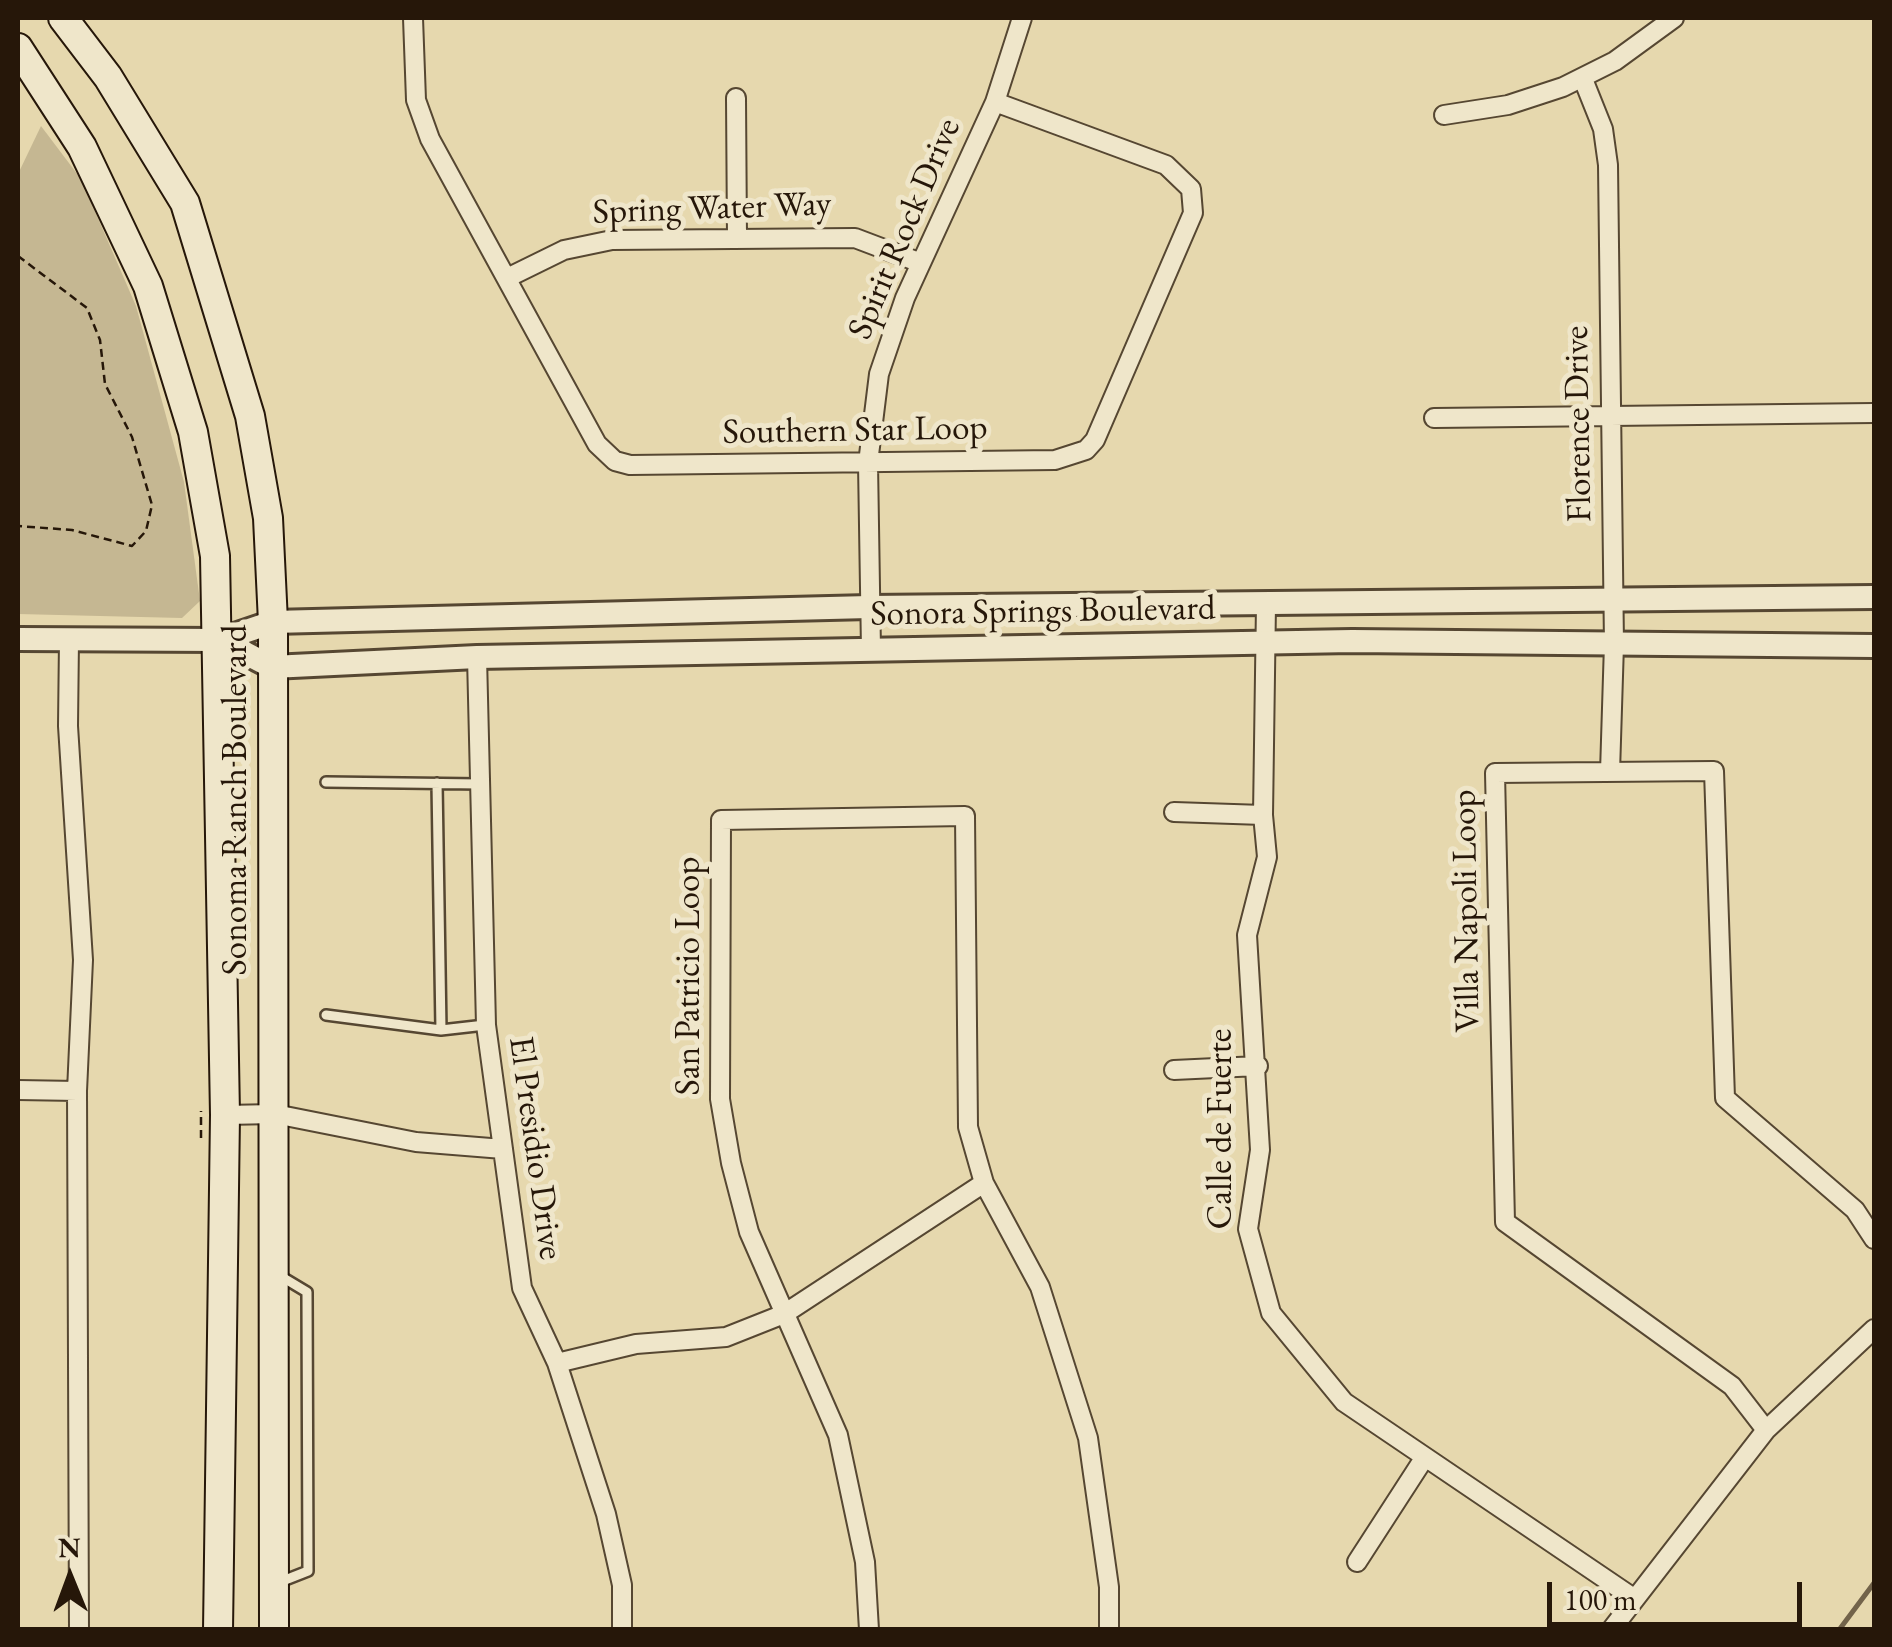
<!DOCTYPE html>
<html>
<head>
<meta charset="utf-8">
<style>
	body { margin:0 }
	#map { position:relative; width:1892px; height:1647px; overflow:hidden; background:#e6d8ae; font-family:"EB Garamond",serif }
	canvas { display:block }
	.frame { position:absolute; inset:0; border:20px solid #261709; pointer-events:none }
	.north { position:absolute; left:20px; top:1527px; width:100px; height:100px; -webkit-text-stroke:8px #efe6ca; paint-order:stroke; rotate:359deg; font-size:28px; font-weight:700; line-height:40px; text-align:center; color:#261709 }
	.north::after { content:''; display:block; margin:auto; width:35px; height:45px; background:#261709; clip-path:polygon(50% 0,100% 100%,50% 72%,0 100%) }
	.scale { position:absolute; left:1547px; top:1582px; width:255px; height:45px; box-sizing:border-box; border:5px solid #261709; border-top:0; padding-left:12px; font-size:30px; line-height:35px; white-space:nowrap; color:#261709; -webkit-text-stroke:8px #efe6ca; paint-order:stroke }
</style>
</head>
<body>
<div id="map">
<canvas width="1892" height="1647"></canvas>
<div class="frame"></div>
<div class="north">N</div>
<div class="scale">100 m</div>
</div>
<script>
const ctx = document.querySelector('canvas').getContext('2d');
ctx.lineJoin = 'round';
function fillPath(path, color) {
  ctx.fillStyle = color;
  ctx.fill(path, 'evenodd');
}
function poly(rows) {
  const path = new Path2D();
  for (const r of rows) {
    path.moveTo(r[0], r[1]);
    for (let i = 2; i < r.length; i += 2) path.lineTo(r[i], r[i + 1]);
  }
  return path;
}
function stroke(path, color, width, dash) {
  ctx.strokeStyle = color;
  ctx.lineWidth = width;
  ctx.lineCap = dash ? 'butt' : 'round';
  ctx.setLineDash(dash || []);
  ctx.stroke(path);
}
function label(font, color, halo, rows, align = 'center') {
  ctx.font = font + ' "EB Garamond",serif';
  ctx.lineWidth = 10;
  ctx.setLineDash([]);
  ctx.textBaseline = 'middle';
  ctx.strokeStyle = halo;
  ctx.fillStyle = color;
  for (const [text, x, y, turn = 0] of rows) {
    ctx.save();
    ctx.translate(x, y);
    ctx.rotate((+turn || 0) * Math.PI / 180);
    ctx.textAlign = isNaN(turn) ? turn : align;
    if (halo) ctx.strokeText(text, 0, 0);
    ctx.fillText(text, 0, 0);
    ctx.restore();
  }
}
fillPath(poly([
	[41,126,81,179,136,306,184,482,200,601,182,618,18,614,18,174]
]), '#c5b792');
stroke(poly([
	[1839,1630,1874,1583]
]), '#72634a', 5);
const service = poly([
	[326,782,480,784],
	[437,783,441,1030,485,1025],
	[326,1015,441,1030],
	[277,1274,307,1292,308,1571,280,1582]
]);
const minor = poly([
	[413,18,416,100,430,139,597,444,615,461,630,465,1055,460,1086,450,1095,440,1193,213,1191,189,1166,165,995,102],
	[1583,79,1603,129,1608,165,1614,644,1610,772],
	[736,98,737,238],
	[1444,115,1508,105,1563,87,1615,61,1674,18],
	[507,278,564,250,612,240,855,238,921,263],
	[1434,418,1874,413],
	[1266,604,1263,815,1267,857,1247,935,1260,1150,1248,1229,1271,1313,1344,1402,1632,1597],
	[69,640,68,726,83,960,77,1091,79,1630],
	[871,650,868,463,879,374,905,298,995,102,1022,18],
	[477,657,486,1025,522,1288,557,1363,606,1514,622,1585,622,1630],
	[1174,812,1263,815],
	[1174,1070,1258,1066],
	[18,1090,77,1091],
	[225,1115,275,1114,416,1142,503,1149],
	[557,1363,636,1344,726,1337,784,1314,984,1183],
	[1766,1430,1732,1386,1505,1222,1495,773,1714,771,1725,1098,1855,1210,1874,1239],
	[1357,1562,1423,1460],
	[869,1630,865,1562,838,1435,749,1232,731,1163,720,1099,721,820,965,816,968,1127,984,1183,1040,1287,1088,1438,1109,1587,1109,1630],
	[1611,1630,1766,1430,1874,1329]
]);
const tertiary = poly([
	[18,639,220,640,273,622,869,607,1874,597],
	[220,640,272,667,477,657,1352,641,1874,646]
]);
const secondary = poly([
	[63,18,108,77,185,203,250,416,268,518,273,622,274,1630],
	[18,48,82,147,148,286,193,432,215,556,225,1115,218,1630]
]);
stroke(service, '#564732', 14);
stroke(minor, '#564732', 22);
stroke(tertiary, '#564732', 28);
stroke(secondary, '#261709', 32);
stroke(poly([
	[18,256,87,308,100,340,105,384,132,437,152,505,146,531,132,546,72,530,18,526],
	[201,1138,201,1111]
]), '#261709', 2.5, [8, 5]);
stroke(service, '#efe6ca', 9);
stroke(minor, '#efe6ca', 18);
stroke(tertiary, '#efe6ca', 22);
stroke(secondary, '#efe6ca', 28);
label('35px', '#261709', '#efe6ca', [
	["Spring Water Way",712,209,-2],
	["Spirit Rock Drive",905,229,-67],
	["Florence Drive",1579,424,-91],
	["Southern Star Loop",855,431,-1],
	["Sonora Springs Boulevard",1043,612,-1],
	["Sonoma Ranch Boulevard",236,800,-90],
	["Villa Napoli Loop",1467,911,-91],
	["San Patricio Loop",689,976,-90],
	["Calle de Fuerte",1221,1129,-90],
	["El Presidio Drive",535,1148,82]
]);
</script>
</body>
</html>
